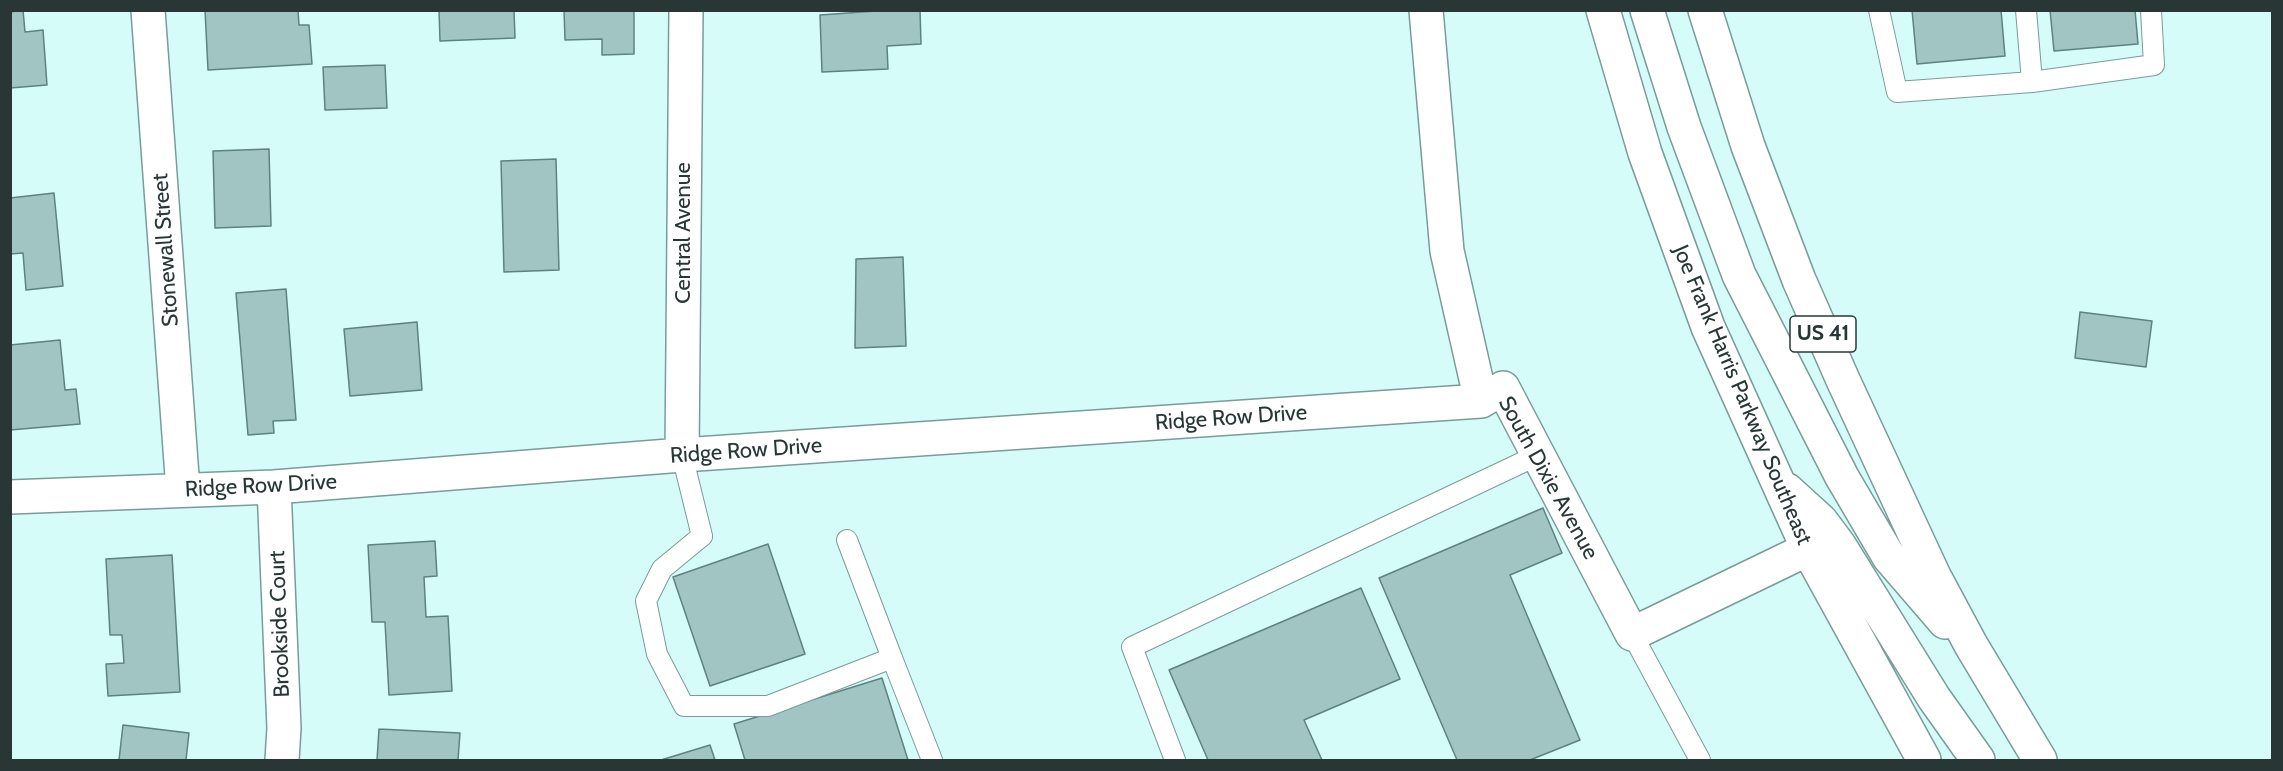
<!DOCTYPE html>
<html>
<head>
<meta charset="utf-8">
<style>
	body { margin:0 }
	#map { position:relative; width:2283px; height:771px; overflow:hidden; background:#d6fcf9; font-family:Cabin,sans-serif }
	canvas { display:block }
	.frame { position:absolute; inset:0; border:12px solid #283736; pointer-events:none }
</style>
</head>
<body>
<div id="map">
<canvas width="2283" height="771"></canvas>
<div class="frame"></div>
</div>
<script>
const ctx = document.querySelector('canvas').getContext('2d');
ctx.lineJoin = 'round';
function fillPath(path, color) {
  ctx.fillStyle = color;
  ctx.fill(path, 'evenodd');
}
function poly(rows) {
  const path = new Path2D();
  for (const r of rows) {
    path.moveTo(r[0], r[1]);
    for (let i = 2; i < r.length; i += 2) path.lineTo(r[i], r[i + 1]);
  }
  return path;
}
function stroke(path, color, width, dash) {
  ctx.strokeStyle = color;
  ctx.lineWidth = width;
  ctx.lineCap = dash ? 'butt' : 'round';
  ctx.setLineDash(dash || []);
  ctx.stroke(path);
}
function label(font, color, halo, rows, align = 'center') {
  ctx.font = font + ' Cabin,sans-serif';
  ctx.lineWidth = 4.5;
  ctx.setLineDash([]);
  ctx.textBaseline = 'middle';
  ctx.strokeStyle = halo;
  ctx.fillStyle = color;
  for (const [text, x, y, turn = 0] of rows) {
    ctx.save();
    ctx.translate(x, y);
    ctx.rotate((+turn || 0) * Math.PI / 180);
    ctx.textAlign = isNaN(turn) ? turn : align;
    if (halo) ctx.strokeText(text, 0, 0);
    ctx.fillText(text, 0, 0);
    ctx.restore();
  }
}
const building = poly([
	[23,10,25,32,43,30,47,85,10,88,10,12,23,10],
	[205,10,298,10,299,25,309,25,312,64,208,70,205,10],
	[439,10,514,10,515,38,440,41,439,10],
	[564,10,634,10,634,54,602,55,602,39,565,40,564,10],
	[890,10,920,10,921,44,887,46,888,69,822,72,820,15,890,10],
	[1912,10,2001,10,2005,56,1917,64,1912,10],
	[2050,10,2135,10,2138,44,2054,51,2050,10],
	[385,65,387,108,325,110,323,67,385,65],
	[269,149,271,226,215,228,213,151,269,149],
	[556,159,559,270,504,272,501,161,556,159],
	[54,193,63,286,26,290,23,253,10,254,10,198,54,193],
	[903,257,906,346,855,348,856,259,903,257],
	[286,289,296,420,273,421,274,433,248,435,236,293,286,289],
	[2080,312,2152,321,2146,367,2075,358,2080,312],
	[417,322,422,390,350,396,344,329,417,322],
	[60,340,65,390,76,389,80,424,10,430,10,345,60,340],
	[1543,508,1562,553,1510,575,1580,740,1530,760,1457,760,1379,578,1543,508],
	[435,541,437,576,424,577,426,617,448,616,452,691,389,695,385,622,372,622,368,545,435,541],
	[768,544,805,654,710,686,673,577,768,544],
	[172,555,180,692,108,696,106,664,124,663,122,635,110,635,106,559,172,555],
	[1361,588,1400,679,1304,720,1322,760,1208,760,1169,670,1361,588],
	[882,678,908,760,745,760,734,724,882,678],
	[123,725,189,733,186,760,119,760,123,725],
	[379,729,460,733,458,760,377,760,379,729],
	[710,745,715,760,661,760,710,745]
]);
fillPath(building, '#a0c5c2');
stroke(building, '#5f827f', 1.5);
const service = poly([
	[1879,10,1897,92,2032,82,2154,65,2151,10],
	[2026,10,2032,82],
	[682,455,702,536,662,569,646,601,657,654,684,706,768,706,892,658,932,760],
	[847,540,892,658],
	[1632,634,1700,760],
	[1175,760,1132,647,1538,455]
]);
const minor = poly([
	[148,10,183,490],
	[1426,10,1447,251,1481,401,1503,388,1632,634,1808,549],
	[682,455,686,10],
	[274,487,284,728,282,760],
	[10,497,274,487,682,455,1481,401]
]);
const primary = poly([
	[1603,10,1645,153,1708,327,1808,549,1924,760],
	[1647,10,1684,127,1739,275,1842,477,1889,557,1945,622],
	[1705,10,1748,146,1799,280,1843,380,1934,576,1971,645,2040,760],
	[1787,490,1821,521,1839,545,1934,698,1978,760]
]);
stroke(service, '#799c99', 22);
stroke(minor, '#799c99', 36);
stroke(primary, '#799c99', 36);
stroke(service, '#fff', 20);
stroke(minor, '#fff', 33);
stroke(primary, '#fff', 33);
for (const [x, y, w] of [
	[1823,334,66]
]) {
  const box = new Path2D();
  box.roundRect(x - w / 2, y - 18, w, 36, 4.5);
  ctx.fillStyle = '#fff';
  ctx.fill(box);
  stroke(box, '#283736', 1.5);
}
label('bold 21px', '#283736', null, [
	["US 41",1823,334]
]);
label('22px', '#283736', '#fff', [
	["Central Avenue",684,233,-90],
	["Stonewall Street",166,250,-94],
	["Joe Frank Harris Parkway Southeast",1742,395,67],
	["Ridge Row Drive",1231,418,-4],
	["Ridge Row Drive",746,451,-4],
	["South Dixie Avenue",1548,478,61],
	["Ridge Row Drive",261,486,-3],
	["Brookside Court",280,624,-92]
]);
</script>
</body>
</html>
